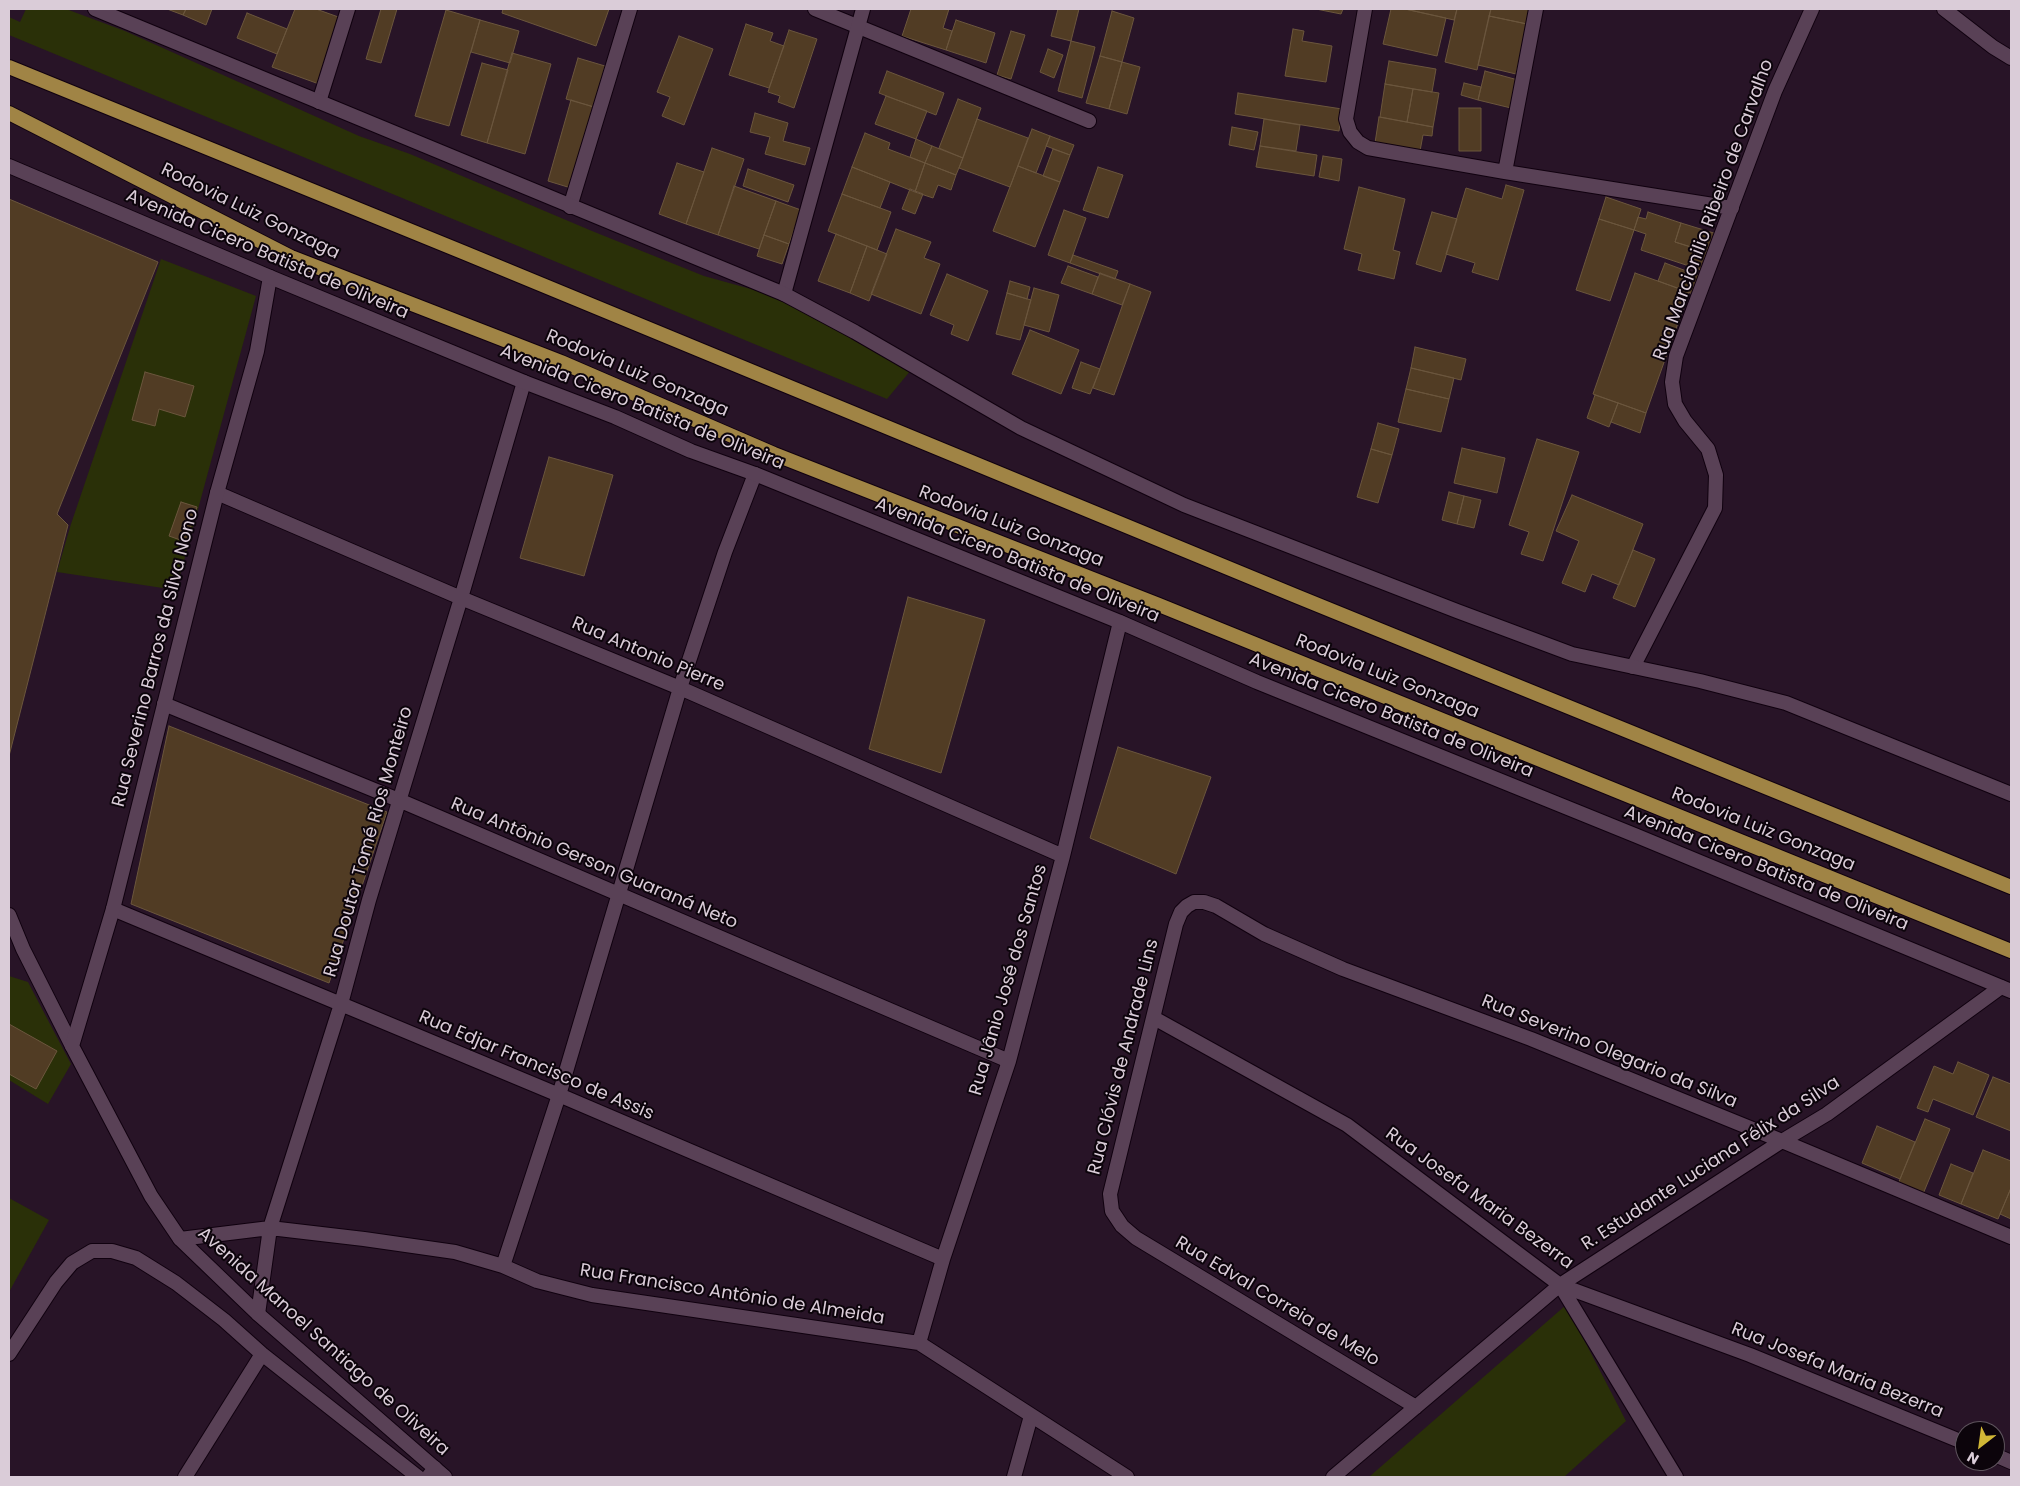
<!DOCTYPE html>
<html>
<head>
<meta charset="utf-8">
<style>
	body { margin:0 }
	#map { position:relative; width:2020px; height:1486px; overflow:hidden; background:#281427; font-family:Poppins,sans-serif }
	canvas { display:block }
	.frame { position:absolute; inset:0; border:10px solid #daccd8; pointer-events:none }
	.north { position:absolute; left:1955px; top:1421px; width:50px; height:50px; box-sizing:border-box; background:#0c040b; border:1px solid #5e545d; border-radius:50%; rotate:210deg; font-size:14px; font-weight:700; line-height:20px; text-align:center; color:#daccd8 }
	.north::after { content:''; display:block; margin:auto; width:18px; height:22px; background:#d1b736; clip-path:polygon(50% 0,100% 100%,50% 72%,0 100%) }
</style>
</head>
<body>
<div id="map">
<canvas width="2020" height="1486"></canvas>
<div class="frame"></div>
<div class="north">N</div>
</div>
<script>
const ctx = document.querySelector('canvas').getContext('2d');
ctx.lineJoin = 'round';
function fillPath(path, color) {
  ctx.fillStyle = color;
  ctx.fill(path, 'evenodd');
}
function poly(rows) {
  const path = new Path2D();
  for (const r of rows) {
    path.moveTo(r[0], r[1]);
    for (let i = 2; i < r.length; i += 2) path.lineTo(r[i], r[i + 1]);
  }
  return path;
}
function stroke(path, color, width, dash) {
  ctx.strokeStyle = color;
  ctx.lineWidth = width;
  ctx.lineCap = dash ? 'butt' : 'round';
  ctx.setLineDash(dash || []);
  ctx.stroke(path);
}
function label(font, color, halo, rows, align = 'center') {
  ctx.font = font + ' Poppins,sans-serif';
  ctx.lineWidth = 4;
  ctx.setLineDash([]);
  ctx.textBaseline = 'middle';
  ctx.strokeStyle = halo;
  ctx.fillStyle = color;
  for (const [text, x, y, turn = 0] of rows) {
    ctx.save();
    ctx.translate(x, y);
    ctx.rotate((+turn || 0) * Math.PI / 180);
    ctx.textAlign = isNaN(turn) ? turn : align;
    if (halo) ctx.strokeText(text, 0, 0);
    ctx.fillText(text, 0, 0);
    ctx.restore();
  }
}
fillPath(poly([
	[26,9,66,9,125,31,359,136,410,154,592,231,704,276,776,296,916,364,887,399,9,35,9,17,20,22],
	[161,259,256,296,176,590,57,572,71,524],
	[9,976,28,982,71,1064,48,1104,9,1080],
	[9,1198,49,1220,9,1292],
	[1566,1305,1626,1421,1564,1477,1369,1477]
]), '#2a3008');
const building = poly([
	[167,9,186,9,183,15,167,9],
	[186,9,212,9,206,25,183,15,186,9],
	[295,9,316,9,344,19,319,84,272,67,295,9],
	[381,9,397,9,381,63,366,59,381,9],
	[503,9,609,9,596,46,502,13,503,9],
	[911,9,949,9,943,28,952,31,946,50,902,36,911,9],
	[1058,9,1079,9,1071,41,1051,36,1058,9],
	[1316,9,1343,9,1341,14,1316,9],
	[1391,9,1405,9,1446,18,1437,56,1383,44,1391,9],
	[1405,9,1457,9,1454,20,1405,9],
	[1457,9,1491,9,1477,70,1445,62,1457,9],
	[1491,9,1531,9,1527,24,1489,16,1491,9],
	[446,10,480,20,449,126,415,116,446,10],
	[1112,11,1134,18,1122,62,1100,56,1112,11],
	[247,13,287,29,277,54,237,38,247,13],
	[1489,16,1527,24,1516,74,1478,65,1489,16],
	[480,20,519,31,510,63,471,52,480,20],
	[956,20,995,33,986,63,946,50,956,20],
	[746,24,773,33,770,41,784,46,769,88,729,75,746,24],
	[1293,29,1304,31,1302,41,1332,46,1326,82,1285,76,1293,29],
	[789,30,817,39,794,108,778,102,780,96,768,92,789,30],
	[1011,31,1025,35,1011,79,997,75,1011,31],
	[679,36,713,49,684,125,662,116,670,97,657,92,679,36],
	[1071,41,1095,47,1082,98,1058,91,1071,41],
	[1048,49,1063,55,1054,78,1040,72,1048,49],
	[512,53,551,64,525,154,487,143,512,53],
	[1100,56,1122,62,1109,109,1086,103,1100,56],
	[578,58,605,66,594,107,566,99,578,58],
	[1389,61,1436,69,1432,92,1385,84,1389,61],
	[1122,62,1140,67,1127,114,1109,109,1122,62],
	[482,63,508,70,487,143,461,135,482,63],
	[887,71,944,93,936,115,879,93,887,71],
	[1485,71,1518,80,1511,108,1478,100,1485,71],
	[1464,83,1481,87,1478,100,1461,95,1464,83],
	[1385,84,1413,89,1407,122,1380,117,1385,84],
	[1413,89,1439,93,1433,127,1407,122,1413,89],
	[1238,93,1342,109,1339,131,1235,114,1238,93],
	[886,96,927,111,916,139,875,124,886,96],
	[958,99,981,108,963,158,939,148,958,99],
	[571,100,594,107,571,188,548,181,571,100],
	[1459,108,1481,108,1481,151,1459,151,1459,108],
	[755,113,788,123,783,141,810,148,805,165,765,154,770,137,750,132,755,113],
	[1379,117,1433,127,1432,136,1423,135,1420,151,1375,143,1379,117],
	[977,119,1028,138,1010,187,959,168,977,119],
	[1264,119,1300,125,1296,151,1260,146,1264,119],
	[1232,127,1258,132,1254,150,1229,145,1232,127],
	[1032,129,1050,136,1036,173,1018,166,1032,129],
	[865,133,890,143,888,149,925,163,915,192,852,167,865,133],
	[1050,136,1074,145,1070,155,1046,146,1050,136],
	[916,139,932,146,925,163,910,157,916,139],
	[932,146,963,158,956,175,925,163,932,146],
	[1260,146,1317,155,1314,176,1256,167,1260,146],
	[712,148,744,159,718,235,686,224,712,148],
	[1053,149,1070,155,1060,182,1043,176,1053,149],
	[1323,156,1342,159,1339,181,1319,177,1323,156],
	[677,163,704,172,686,224,659,214,677,163],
	[925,163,956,175,951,190,938,185,933,198,915,192,925,163],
	[1018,166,1060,182,1035,247,993,231,1018,166],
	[852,167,890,182,880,208,842,194,852,167],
	[1098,167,1123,175,1108,218,1083,210,1098,167],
	[748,169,794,185,788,202,743,186,748,169],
	[1506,185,1524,190,1498,280,1472,272,1475,263,1446,254,1466,188,1502,199,1506,185],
	[734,186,776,201,759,249,718,235,734,186],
	[1359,187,1405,199,1393,250,1400,252,1394,279,1358,270,1362,254,1344,249,1359,187],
	[910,189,923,194,915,214,902,209,910,189],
	[842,194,891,212,877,250,828,231,842,194],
	[1606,197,1641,209,1634,230,1599,219,1606,197],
	[9,199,158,262,57,514,68,525,9,756,9,199],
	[776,201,801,210,789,244,764,235,776,201],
	[1064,210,1086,218,1070,263,1048,255,1064,210],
	[1432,212,1457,219,1441,272,1416,264,1432,212],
	[1648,212,1681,223,1675,242,1707,252,1701,270,1641,250,1646,234,1634,230,1638,217,1646,219,1648,212],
	[1599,219,1634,230,1610,301,1576,290,1599,219],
	[1681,223,1717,234,1710,253,1675,242,1681,223],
	[896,229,931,242,924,258,940,264,921,314,871,294,896,229],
	[836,234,867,246,850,293,818,281,836,234],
	[764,235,789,244,782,264,757,256,764,235],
	[867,246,887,254,869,301,850,293,867,246],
	[1073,255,1118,271,1115,279,1070,263,1073,255],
	[1665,263,1700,276,1693,294,1658,281,1665,263],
	[1068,266,1098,277,1092,294,1061,283,1068,266],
	[1100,273,1130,284,1122,305,1092,294,1100,273],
	[1635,273,1689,292,1646,413,1593,394,1635,273],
	[947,274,988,291,968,341,951,334,954,325,930,315,947,274],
	[1010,281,1030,287,1027,299,1007,293,1010,281],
	[1130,284,1151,292,1114,395,1093,388,1130,284],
	[1034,288,1059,295,1049,332,1024,325,1034,288],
	[1007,293,1031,300,1020,340,996,334,1007,293],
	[1030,330,1079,350,1061,394,1012,374,1030,330],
	[1415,347,1466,359,1461,380,1411,368,1415,347],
	[1081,362,1100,369,1090,394,1072,388,1081,362],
	[1411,368,1454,378,1449,399,1406,389,1411,368],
	[145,372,194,386,185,417,159,409,155,426,132,420,145,372],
	[1406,389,1449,399,1441,432,1398,422,1406,389],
	[1595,395,1618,403,1609,427,1587,418,1595,395],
	[1618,403,1646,413,1640,433,1611,422,1618,403],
	[1378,423,1399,429,1392,455,1371,449,1378,423],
	[1537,439,1579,452,1543,561,1521,554,1529,532,1509,525,1537,439],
	[1462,448,1505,458,1497,493,1454,483,1462,448],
	[1371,449,1392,455,1378,503,1357,497,1371,449],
	[549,457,613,475,584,576,520,558,549,457],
	[1449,492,1464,496,1457,524,1442,520,1449,492],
	[1572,495,1643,524,1619,585,1592,574,1585,592,1562,583,1579,541,1556,531,1572,495],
	[1464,496,1481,500,1474,528,1457,524,1464,496],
	[181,502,197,507,186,542,169,536,181,502],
	[1633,550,1655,559,1635,607,1613,598,1633,550],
	[908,597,985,620,941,773,869,749,908,597],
	[169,726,387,812,329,983,131,904,169,726],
	[1118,747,1211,777,1176,874,1090,838,1118,747],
	[9,1024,57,1051,36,1089,9,1074,9,1024],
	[1958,1062,1989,1075,1973,1115,1933,1099,1928,1112,1917,1108,1934,1066,1953,1074,1958,1062],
	[1993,1077,2011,1084,2011,1131,1976,1117,1993,1077],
	[1925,1119,1950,1129,1923,1194,1898,1184,1925,1119],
	[1877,1126,1915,1142,1900,1179,1862,1163,1877,1126],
	[1983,1150,2011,1161,2011,1188,1998,1219,1961,1204,1983,1150],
	[1951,1164,1973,1173,1961,1204,1939,1195,1951,1164],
	[2011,1188,2011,1219,2000,1214,2011,1188]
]);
fillPath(building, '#513c24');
stroke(building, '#6b563d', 1);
const minor = poly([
	[815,9,1089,121],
	[1365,9,1346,119,1350,132,1358,142,1368,148,1505,172,1732,208],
	[1944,9,1993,47,2011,58],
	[319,102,348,9],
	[1505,172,1536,9],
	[570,207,630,9],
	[217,493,461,598,680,688,1063,856],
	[1633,667,1715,508,1716,475,1708,449,1685,421,1675,404,1672,382,1676,356,1775,91,1812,9],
	[164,704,401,801,1009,1061],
	[113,909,559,1095,943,1259],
	[9,915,23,949,72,1046],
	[1154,1018,1347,1125,1560,1285,1750,1355,1965,1443],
	[180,1239,270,1228,364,1239,455,1252,503,1266,537,1281,592,1295,919,1343,1127,1477],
	[503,1266,559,1095,680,688,725,552,755,474],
	[1560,1285,1676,1477],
	[258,1314,270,1228,341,1004,369,900,461,598,524,382],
	[919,1343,943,1259,1009,1061,1063,856,1120,622],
	[9,1354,56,1282,72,1263,92,1251,112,1251,136,1258,176,1283,224,1320,262,1354,418,1477],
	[1416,1407,1136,1238,1122,1226,1112,1211,1110,1194,1176,924,1181,912,1187,906,1194,902,1204,902,1216,906,1264,934,1343,969,1531,1039,1782,1141,2011,1237],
	[1995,1455,2011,1462],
	[185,1477,262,1354],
	[428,1477,435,1468],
	[1014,1477,1031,1416],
	[1333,1477,1560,1285,1782,1141,1827,1114,2001,987]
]);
const tertiary = poly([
	[270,277,257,351,217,493,113,909,72,1046,151,1196,180,1239,258,1314,445,1477],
	[784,294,863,9]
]);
const secondary = poly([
	[95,9,784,294,855,332,1021,428,1184,505,1457,611,1572,654,1700,681,1786,703,2011,794],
	[9,166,270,277,524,382,615,417,691,451,755,474,1120,622,1257,682,1637,836,2011,991]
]);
const trunk = poly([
	[9,67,465,253,1296,596,2011,887],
	[9,113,291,257,561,362,774,454,1159,605,2011,951]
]);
stroke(minor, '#10010f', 16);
stroke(tertiary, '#10010f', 16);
stroke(secondary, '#10010f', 16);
stroke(trunk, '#10010f', 16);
stroke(minor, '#594156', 14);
stroke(tertiary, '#594156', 14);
stroke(secondary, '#594156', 14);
stroke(trunk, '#a08445', 14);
label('18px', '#daccd8', '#0c040b', [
	["Rua Marcionilio Ribeiro de Carvalho",1714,210,-70],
	["Rodovia Luiz Gonzaga",250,212,26],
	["Avenida Cicero Batista de Oliveira",267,255,23],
	["Rodovia Luiz Gonzaga",637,374,23],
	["Avenida Cicero Batista de Oliveira",642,408,22],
	["Rodovia Luiz Gonzaga",1011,527,21],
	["Avenida Cicero Batista de Oliveira",1017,561,22],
	["Rua Antonio Pierre",648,655,23],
	["Rua Severino Barros da Silva Nono",156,658,-76],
	["Rodovia Luiz Gonzaga",1387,677,22],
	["Avenida Cicero Batista de Oliveira",1391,716,22],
	["Rodovia Luiz Gonzaga",1763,830,22],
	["Rua Doutor Tomé Rios Monteiro",369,842,-74],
	["Rua Antônio Gerson Guaraná Neto",594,864,23],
	["Avenida Cicero Batista de Oliveira",1766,869,22],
	["Rua Jânio José dos Santos",1009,980,-74],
	["Rua Severino Olegario da Silva",1609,1052,22],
	["Rua Clóvis de Andrade Lins",1124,1057,-76],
	["Rua Edjar Francisco de Assis",536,1066,23],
	["R. Estudante Luciana Félix da Silva",1711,1164,-33],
	["Rua Josefa Maria Bezerra",1479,1199,36],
	["Rua Francisco Antônio de Almeida",732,1295,9],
	["Rua Edval Correia de Melo",1277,1302,31],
	["Avenida Manoel Santiago de Oliveira",323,1342,42],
	["Rua Josefa Maria Bezerra",1837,1371,22]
]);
</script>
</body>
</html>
